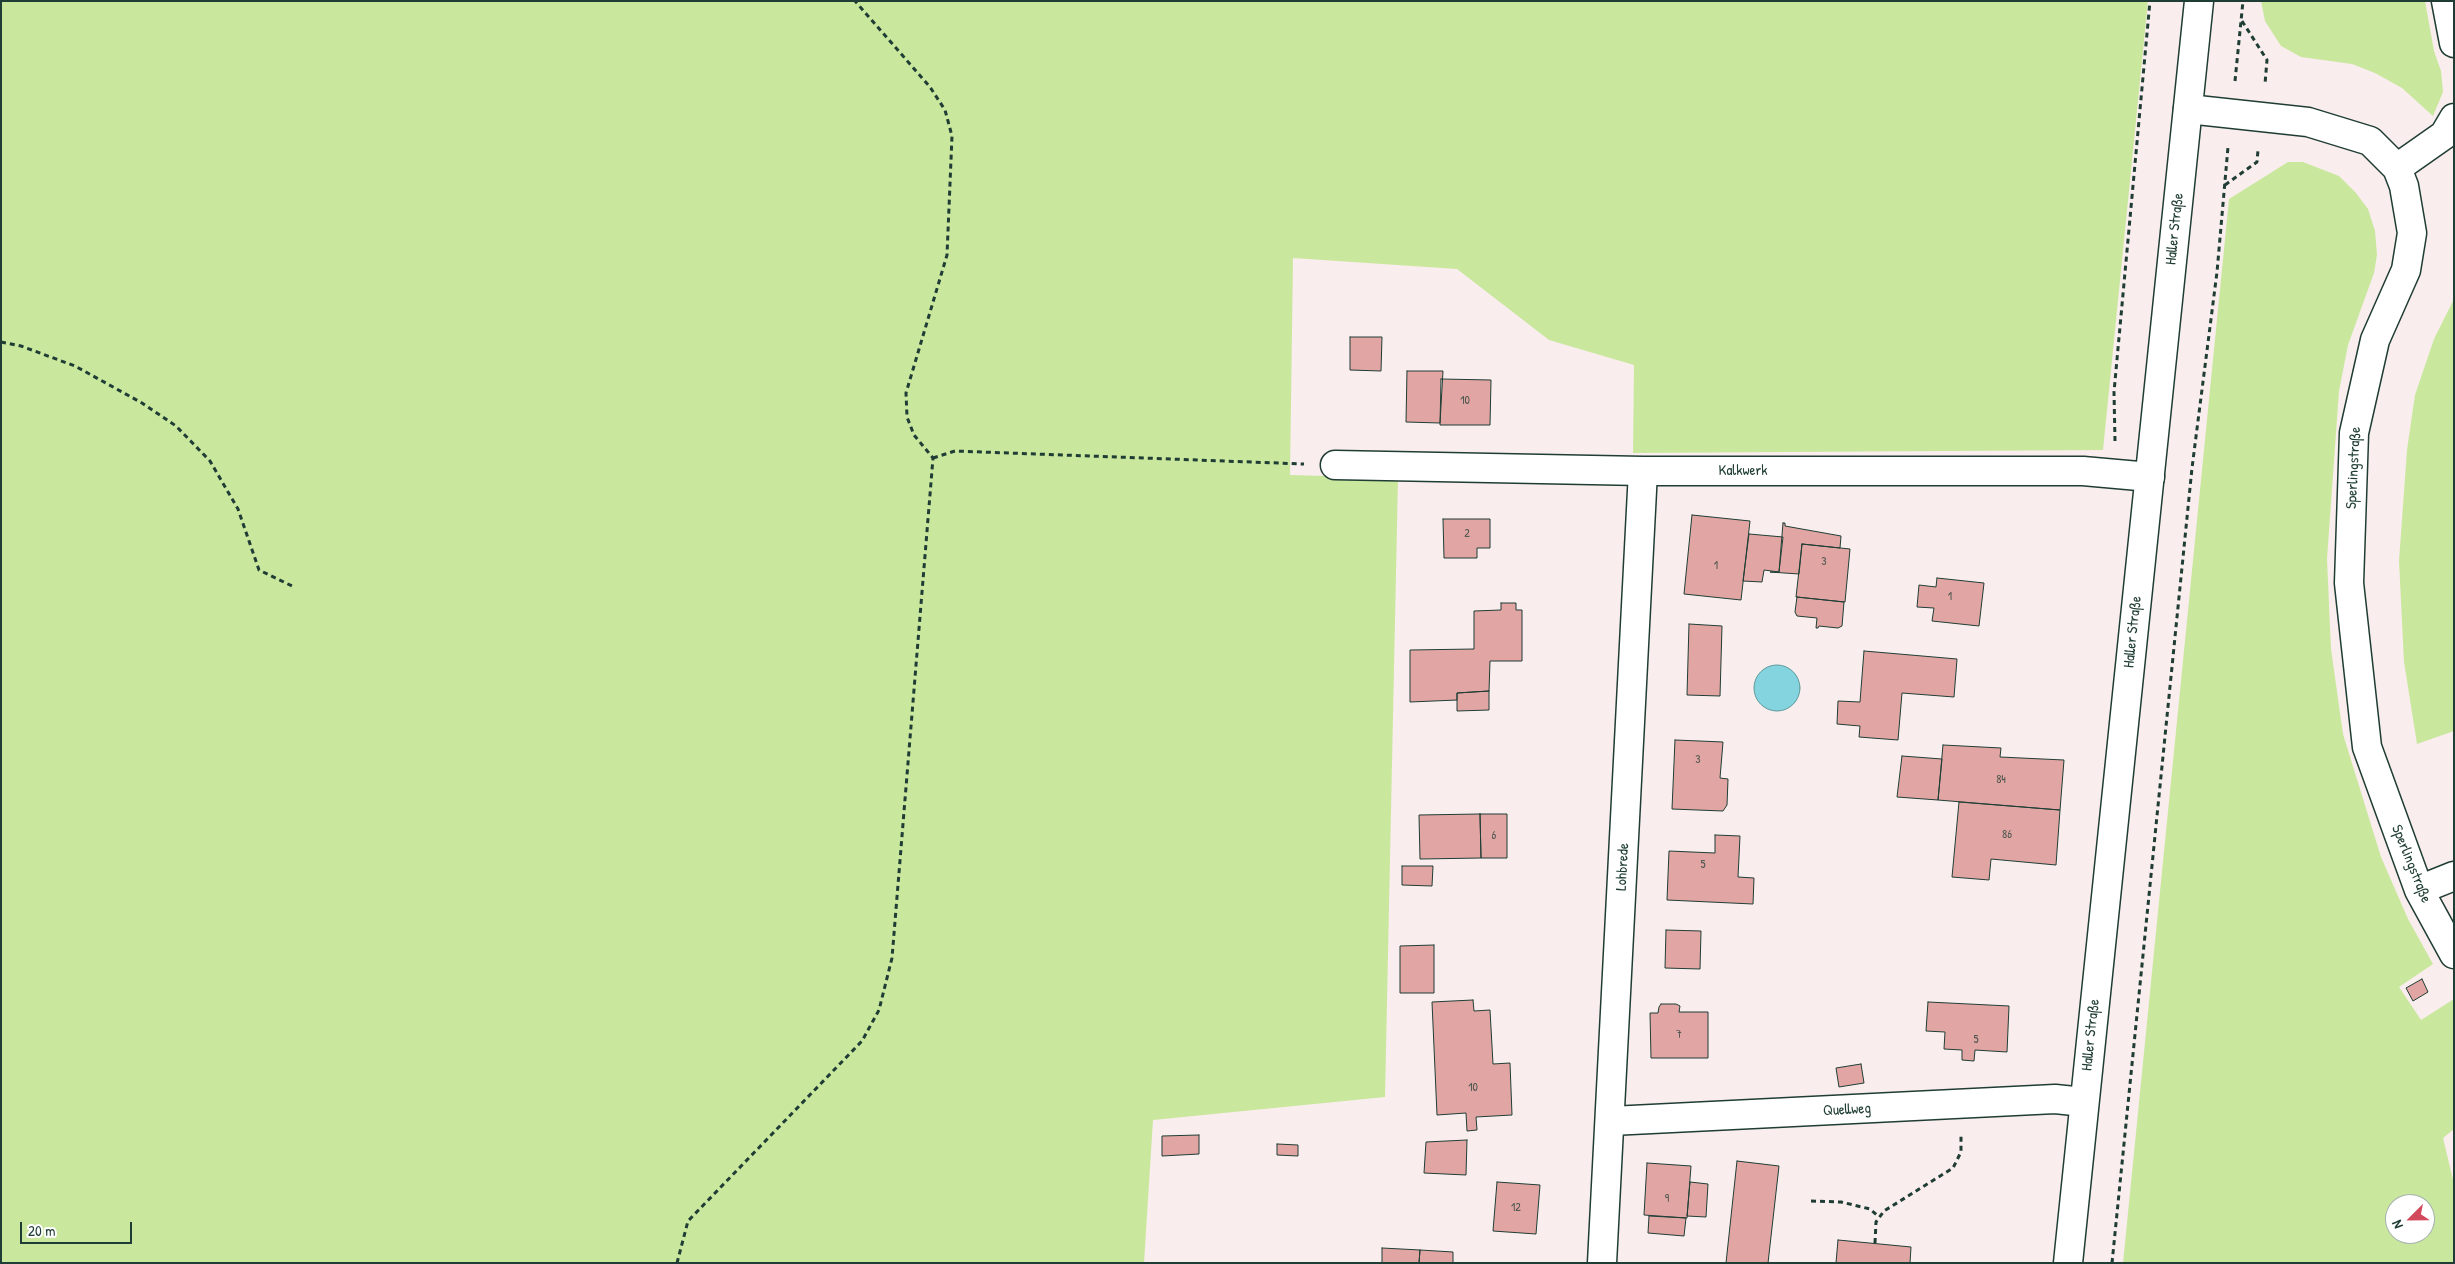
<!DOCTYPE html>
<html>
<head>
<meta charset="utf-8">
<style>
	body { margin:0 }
	#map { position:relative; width:2455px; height:1264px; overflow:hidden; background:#f9eded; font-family:"Patrick Hand",sans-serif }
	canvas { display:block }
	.frame { position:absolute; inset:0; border:2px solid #1f3d34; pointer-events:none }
	.north { position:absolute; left:2385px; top:1194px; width:50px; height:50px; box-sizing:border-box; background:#fff; border:1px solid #a5b1ae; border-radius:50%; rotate:247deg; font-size:14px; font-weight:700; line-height:20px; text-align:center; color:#1f3d34 }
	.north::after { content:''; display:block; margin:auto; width:18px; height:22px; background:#d1495b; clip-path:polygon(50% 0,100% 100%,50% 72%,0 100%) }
	.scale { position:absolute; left:20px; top:1222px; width:112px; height:22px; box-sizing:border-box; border:2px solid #1f3d34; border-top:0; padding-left:6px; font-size:15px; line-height:18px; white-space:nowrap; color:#1f3d34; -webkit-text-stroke:4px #fff; paint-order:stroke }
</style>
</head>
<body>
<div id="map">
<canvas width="2455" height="1264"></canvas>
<div class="frame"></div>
<div class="north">N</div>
<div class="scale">20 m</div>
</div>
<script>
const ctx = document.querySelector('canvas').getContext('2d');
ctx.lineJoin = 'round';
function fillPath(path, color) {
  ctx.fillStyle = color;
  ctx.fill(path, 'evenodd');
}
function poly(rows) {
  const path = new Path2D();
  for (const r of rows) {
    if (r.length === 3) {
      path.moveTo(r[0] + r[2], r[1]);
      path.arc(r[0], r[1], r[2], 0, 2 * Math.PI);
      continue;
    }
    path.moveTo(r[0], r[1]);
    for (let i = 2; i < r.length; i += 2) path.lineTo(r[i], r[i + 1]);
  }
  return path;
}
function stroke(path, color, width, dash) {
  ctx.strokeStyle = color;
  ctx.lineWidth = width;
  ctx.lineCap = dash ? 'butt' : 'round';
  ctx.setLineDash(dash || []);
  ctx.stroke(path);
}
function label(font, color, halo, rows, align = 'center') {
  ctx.font = font + ' "Patrick Hand",sans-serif';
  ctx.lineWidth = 5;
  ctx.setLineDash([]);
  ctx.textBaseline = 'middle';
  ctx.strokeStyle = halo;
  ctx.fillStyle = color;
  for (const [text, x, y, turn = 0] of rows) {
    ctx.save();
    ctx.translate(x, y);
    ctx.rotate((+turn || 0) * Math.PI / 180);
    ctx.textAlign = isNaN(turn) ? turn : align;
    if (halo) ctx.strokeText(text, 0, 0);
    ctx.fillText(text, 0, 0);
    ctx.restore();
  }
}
fillPath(poly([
	[1,1,2148,1,2103,450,1633,453,1634,365,1549,340,1457,269,1293,258,1290,475,1398,478,1385,1097,1153,1120,1144,1263,1,1263],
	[2261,1,2425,1,2434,51,2441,71,2443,92,2433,116,2402,88,2375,73,2352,64,2301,57,2281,46,2265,21],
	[2288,162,2303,162,2339,176,2356,193,2368,209,2375,231,2377,255,2374,273,2348,345,2339,391,2327,559,2331,649,2343,734,2381,857,2408,919,2433,964,2399,987,2421,1020,2454,999,2454,1129,2443,1138,2454,1184,2454,1263,2123,1263,2229,199],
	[2395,1204,2425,1204,2425,1234,2395,1234],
	[2454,299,2454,731,2417,744,2404,662,2399,561,2407,450,2415,395,2434,339]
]), '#cae79e');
const water = poly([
	[1777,688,23]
]);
fillPath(water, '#83d4de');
stroke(water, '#5b989a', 1);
const building = poly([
	[1350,337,1382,337,1381,371,1350,370,1350,337],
	[1407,371,1443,371,1440,423,1406,422,1407,371],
	[1441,379,1491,380,1490,425,1440,425,1441,379],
	[1692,515,1750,521,1741,600,1684,594,1692,515],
	[1443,519,1490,519,1490,548,1477,548,1477,558,1444,558,1443,519],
	[1783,523,1785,523,1785,526,1841,536,1840,548,1802,544,1799,574,1770,572,1779,572,1783,523],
	[1749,534,1783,537,1779,572,1764,570,1762,582,1743,581,1749,534],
	[1802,544,1850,549,1845,602,1796,597,1802,544],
	[1937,578,1984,583,1979,626,1932,621,1934,608,1917,607,1919,585,1936,587,1937,578],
	[1797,597,1844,602,1842,626,1838,628,1819,626,1818,628,1816,628,1817,618,1797,616,1795,612,1797,597],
	[1501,603,1516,603,1516,610,1522,610,1522,661,1490,661,1489,691,1457,693,1457,700,1410,702,1410,650,1474,649,1474,611,1501,610,1501,603],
	[1689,624,1722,626,1720,696,1687,695,1689,624],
	[1864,651,1957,659,1954,697,1902,693,1898,740,1859,737,1860,726,1837,724,1838,701,1860,702,1864,651],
	[1489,691,1489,710,1457,711,1457,693,1489,691],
	[1675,740,1723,742,1720,778,1728,779,1727,805,1723,811,1672,809,1675,740],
	[1943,745,2001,748,2000,757,2064,760,2060,810,1938,800,1943,745],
	[1902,756,1942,759,1938,800,1897,797,1902,756],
	[1959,802,2060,810,2056,865,1991,859,1989,880,1952,877,1959,802],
	[1480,814,1507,814,1507,858,1481,858,1480,814],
	[1480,814,1481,858,1420,859,1419,815,1480,814],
	[1715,835,1740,836,1738,877,1754,878,1753,904,1667,900,1669,851,1715,853,1715,835],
	[1402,866,1433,866,1432,886,1402,885,1402,866],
	[1666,930,1701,931,1700,969,1665,968,1666,930],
	[1434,945,1434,993,1400,993,1400,946,1434,945],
	[2422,979,2428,992,2413,1001,2406,988,2422,979],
	[1473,1000,1474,1011,1490,1010,1493,1064,1510,1063,1512,1115,1476,1117,1477,1130,1467,1131,1466,1113,1437,1115,1432,1002,1473,1000],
	[1928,1002,2009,1006,2007,1052,1975,1050,1974,1061,1962,1060,1962,1050,1944,1049,1945,1032,1926,1031,1928,1002],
	[1661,1004,1676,1004,1680,1006,1679,1012,1708,1012,1708,1058,1651,1058,1650,1013,1658,1013,1659,1007,1661,1004],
	[1861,1064,1864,1083,1839,1087,1836,1068,1861,1064],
	[1199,1135,1199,1154,1162,1156,1162,1136,1199,1135],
	[1467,1140,1466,1175,1424,1173,1426,1142,1467,1140],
	[1277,1144,1298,1145,1298,1156,1277,1155,1277,1144],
	[1737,1161,1779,1166,1768,1263,1726,1263,1737,1161],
	[1647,1163,1691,1166,1687,1218,1644,1215,1647,1163],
	[1497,1182,1540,1185,1536,1234,1493,1231,1497,1182],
	[1690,1182,1708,1184,1706,1217,1687,1216,1690,1182],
	[1649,1216,1686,1218,1684,1236,1648,1233,1649,1216],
	[1838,1240,1911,1247,1910,1263,1836,1263,1838,1240],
	[1382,1248,1420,1250,1419,1263,1382,1263,1382,1248],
	[1420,1250,1453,1252,1453,1263,1419,1263,1420,1250]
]);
fillPath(building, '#e1a6a4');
stroke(building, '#1f3d34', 1);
const minor = poly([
	[2446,1,2454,43],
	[2188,109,2308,122,2370,141,2397,168,2404,186,2412,233,2406,270,2375,340,2354,433,2349,583,2367,747,2419,890,2454,954],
	[2397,168,2444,135,2454,118],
	[1335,465,1643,471,2083,471,2150,477],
	[2419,890,2454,876],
	[1611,1121,2055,1099,2084,1102],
	[1602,1263,1643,471]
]);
const secondary = poly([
	[2068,1263,2199,1]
]);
stroke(minor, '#1f3d34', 31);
stroke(secondary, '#1f3d34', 31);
stroke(poly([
	[2242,21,2267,60,2265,84],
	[2235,81,2243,1],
	[2225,185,2257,162,2258,150],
	[1,342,21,346,75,366,142,403,176,426,210,461,238,509,259,570,292,586],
	[2115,441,2114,392,2150,1],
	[933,458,955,451,1304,464],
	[1811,1201,1841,1202,1870,1209,1878,1216],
	[1875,1243,1876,1222,1884,1211,1953,1168,1961,1152,1961,1136],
	[677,1263,688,1221,862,1041,879,1010,892,958,933,458,914,435,907,417,906,393,947,255,952,136,945,110,930,87,855,1],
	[2112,1263,2192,468,2217,272,2228,147]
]), '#1f3d34', 3, [5, 4]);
stroke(minor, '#fff', 28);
stroke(secondary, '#fff', 28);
label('12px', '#505750', null, [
	["10",1465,401],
	["2",1467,534],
	["3",1824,562],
	["1",1716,566],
	["1",1950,597],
	["3",1698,760],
	["84",2001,780],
	["86",2007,835],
	["6",1494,836],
	["5",1703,865],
	["7",1679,1035],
	["5",1976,1040],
	["10",1473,1088],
	["9",1667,1199],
	["12",1516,1208]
]);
label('15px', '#1f3d34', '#fff', [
	["Haller Straße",2175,229,-84],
	["Sperlingstraße",2354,468,-87],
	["Kalkwerk",1743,471],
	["Haller Straße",2133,632,-84],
	["Sperlingstraße",2411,864,68],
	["Lohbrede",1623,867,-87],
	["Haller Straße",2091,1035,-84],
	["Quellweg",1847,1110,-3]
]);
</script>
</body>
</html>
